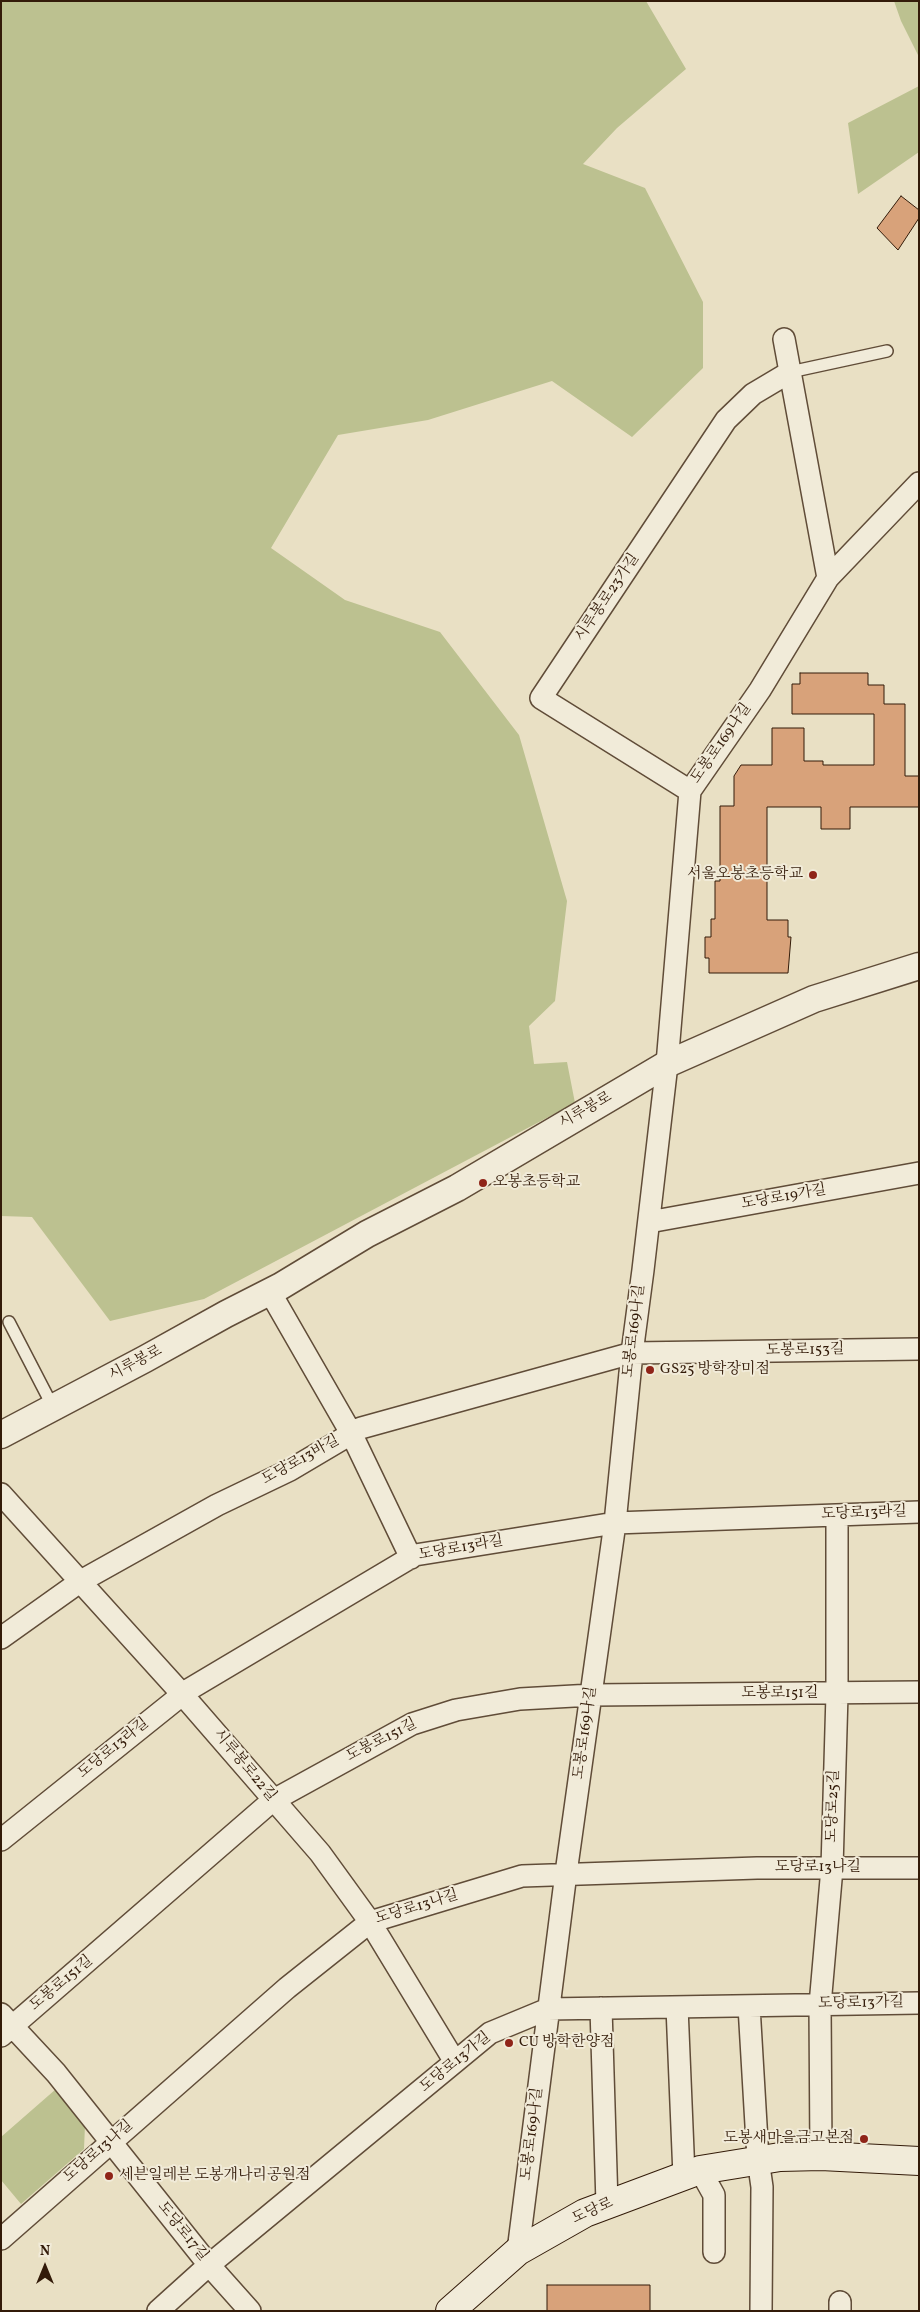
<!DOCTYPE html>
<html>
<head>
<meta charset="utf-8">
<style>
	body { margin:0 }
	#map { position:relative; width:920px; height:2312px; overflow:hidden; background:#e9e0c4; font-family:Vollkorn,serif }
	canvas { display:block }
	.frame { position:absolute; inset:0; border:2px solid #331b09; pointer-events:none }
	.north { position:absolute; left:20px; top:2242px; width:50px; height:50px; -webkit-text-stroke:4px #f1ebd9; paint-order:stroke; rotate:0deg; font-size:14px; font-weight:700; line-height:20px; text-align:center; color:#331b09 }
	.north::after { content:''; display:block; margin:auto; width:18px; height:22px; background:#331b09; clip-path:polygon(50% 0,100% 100%,50% 72%,0 100%) }
</style>
</head>
<body>
<div id="map">
<canvas width="920" height="2312"></canvas>
<div class="frame"></div>
<div class="north">N</div>
</div>
<script>
const ctx = document.querySelector('canvas').getContext('2d');
ctx.lineJoin = 'round';
function fillPath(path, color) {
  ctx.fillStyle = color;
  ctx.fill(path, 'evenodd');
}
function poly(rows) {
  const path = new Path2D();
  for (const r of rows) {
    path.moveTo(r[0], r[1]);
    for (let i = 2; i < r.length; i += 2) path.lineTo(r[i], r[i + 1]);
  }
  return path;
}
function stroke(path, color, width, dash) {
  ctx.strokeStyle = color;
  ctx.lineWidth = width;
  ctx.lineCap = dash ? 'butt' : 'round';
  ctx.setLineDash(dash || []);
  ctx.stroke(path);
}
function label(font, color, halo, rows, align = 'center') {
  ctx.font = font + ' Vollkorn,"Noto Serif KR",serif';
  ctx.lineWidth = 4;
  ctx.setLineDash([]);
  ctx.textBaseline = 'middle';
  ctx.strokeStyle = halo;
  ctx.fillStyle = color;
  for (const [text, x, y, turn = 0] of rows) {
    ctx.save();
    ctx.translate(x, y);
    ctx.rotate((+turn || 0) * Math.PI / 180);
    ctx.textAlign = isNaN(turn) ? turn : align;
    if (halo) ctx.strokeText(text, 0, 0);
    ctx.fillText(text, 0, 0);
    ctx.restore();
  }
}
fillPath(poly([
	[1,1,646,1,686,69,617,128,583,164,645,188,703,302,703,368,632,437,552,381,428,420,338,435,271,548,345,600,440,632,519,735,567,901,555,1001,529,1026,534,1064,567,1062,575,1103,204,1299,110,1321,32,1217,1,1216],
	[894,1,919,1,919,57,901,21],
	[919,86,919,152,858,194,848,123],
	[56,2089,85,2125,84,2149,21,2204,1,2180,1,2137]
]), '#bcc190');
const building = poly([
	[901,196,919,210,919,218,898,250,877,228,901,196],
	[800,673,868,673,868,685,884,685,884,704,905,704,905,776,919,776,919,807,850,807,850,829,821,829,821,807,767,807,767,920,788,920,788,937,791,937,788,973,709,973,709,958,705,958,705,937,711,937,711,919,715,919,715,881,720,881,720,806,734,806,734,776,741,765,772,765,772,728,804,728,804,761,823,761,823,765,874,765,874,714,792,714,792,684,800,684,800,673],
	[547,2285,650,2285,650,2311,547,2311,547,2285]
]);
fillPath(building, '#d8a27a');
stroke(building, '#331b09', 1);
const service = poly([
	[790,372,887,351],
	[9,1322,53,1407]
]);
const minor = poly([
	[784,339,828,578],
	[690,791,541,698,726,420,753,394,790,372],
	[649,1222,919,1173],
	[270,1292,351,1433,411,1558],
	[1,1494,182,1694,320,1853,370,1922,455,2062],
	[1,1638,81,1581,217,1505,290,1470,361,1428,632,1353,919,1349],
	[1,1840,188,1690,415,1555,615,1523,919,1512],
	[749,2006,758,2159,762,2187,761,2311],
	[677,2007,684,2176],
	[601,2008,607,2204],
	[1,2014,56,2073,209,2265,250,2311],
	[1,2036,272,1801,412,1724,456,1710,520,1699,592,1695,919,1692],
	[821,2156,820,2005,832,1868,837,1694,837,1515],
	[700,2170,714,2195,714,2252],
	[1,2239,287,1988,370,1922,522,1876,757,1868,919,1868],
	[518,2251,566,1873,615,1523,632,1353,643,1270,667,1064,690,791,760,690,828,578,919,483],
	[158,2311,209,2265,490,2033,548,2009,919,2003],
	[840,2311,840,2302]
]);
const tertiary = poly([
	[1,1435,145,1359,226,1314,281,1286,367,1234,457,1188,667,1064,814,999,919,966]
]);
const secondary = poly([
	[450,2311,518,2251,585,2213,700,2170,780,2157,821,2156,919,2161]
]);
stroke(service, '#604c38', 14);
stroke(minor, '#604c38', 24);
stroke(tertiary, '#604c38', 29);
stroke(secondary, '#331b09', 30);
stroke(service, '#f1ebd9', 11);
stroke(minor, '#f1ebd9', 21);
stroke(tertiary, '#f1ebd9', 26);
stroke(secondary, '#f1ebd9', 28);
for (const [x, y, r, color] of [
	[813,875,5,"#8f2418"],
	[483,1183,5,"#8f2418"],
	[650,1370,5,"#8f2418"],
	[509,2043,5,"#8f2418"],
	[864,2139,5,"#8f2418"],
	[109,2176,5,"#8f2418"]
]) {
  const dot = new Path2D();
  dot.arc(x, y, r, 0, 2 * Math.PI);
  ctx.fillStyle = color;
  ctx.fill(dot);
  stroke(dot, '#f1ebd9', 2);
}
label('15px', '#331b09', '#f1ebd9', [
	["시루봉로23가길",608,598,-56],
	["도봉로169나길",722,744,-55],
	["시루봉로",586,1111,-30],
	["도당로19가길",784,1198,-10],
	["도봉로169나길",635,1331,-83],
	["도봉로153길",805,1351,-1],
	["시루봉로",136,1364,-28],
	["도당로13바길",301,1461,-29],
	["도당로13라길",864,1514,-2],
	["도당로13라길",461,1549,-10],
	["도봉로151길",780,1694],
	["도봉로169나길",586,1733,-82],
	["도봉로151길",382,1741,-27],
	["도당로13라길",114,1749,-39],
	["시루봉로22길",244,1766,50],
	["도당로25길",834,1806,-88],
	["도당로13나길",818,1868],
	["도당로13나길",417,1908,-17],
	["도봉로151길",62,1984,-40],
	["도당로13가길",861,2004,-1],
	["도당로13가길",456,2063,-39],
	["도봉로169나길",533,2134,-83],
	["도당로13나길",99,2152,-41],
	["도당로",593,2212,-24],
	["도당로17길",182,2232,51]
]);
label('15px', '#331b09', '#f1ebd9', [
	["서울오봉초등학교",803,875,"right"],
	["오봉초등학교",493,1183],
	["GS25 방학장미점",660,1370],
	["CU 방학한양점",519,2043],
	["도봉새마을금고본점",854,2139,"right"],
	["세븐일레븐 도봉개나리공원점",119,2176]
], 'left');
</script>
</body>
</html>
